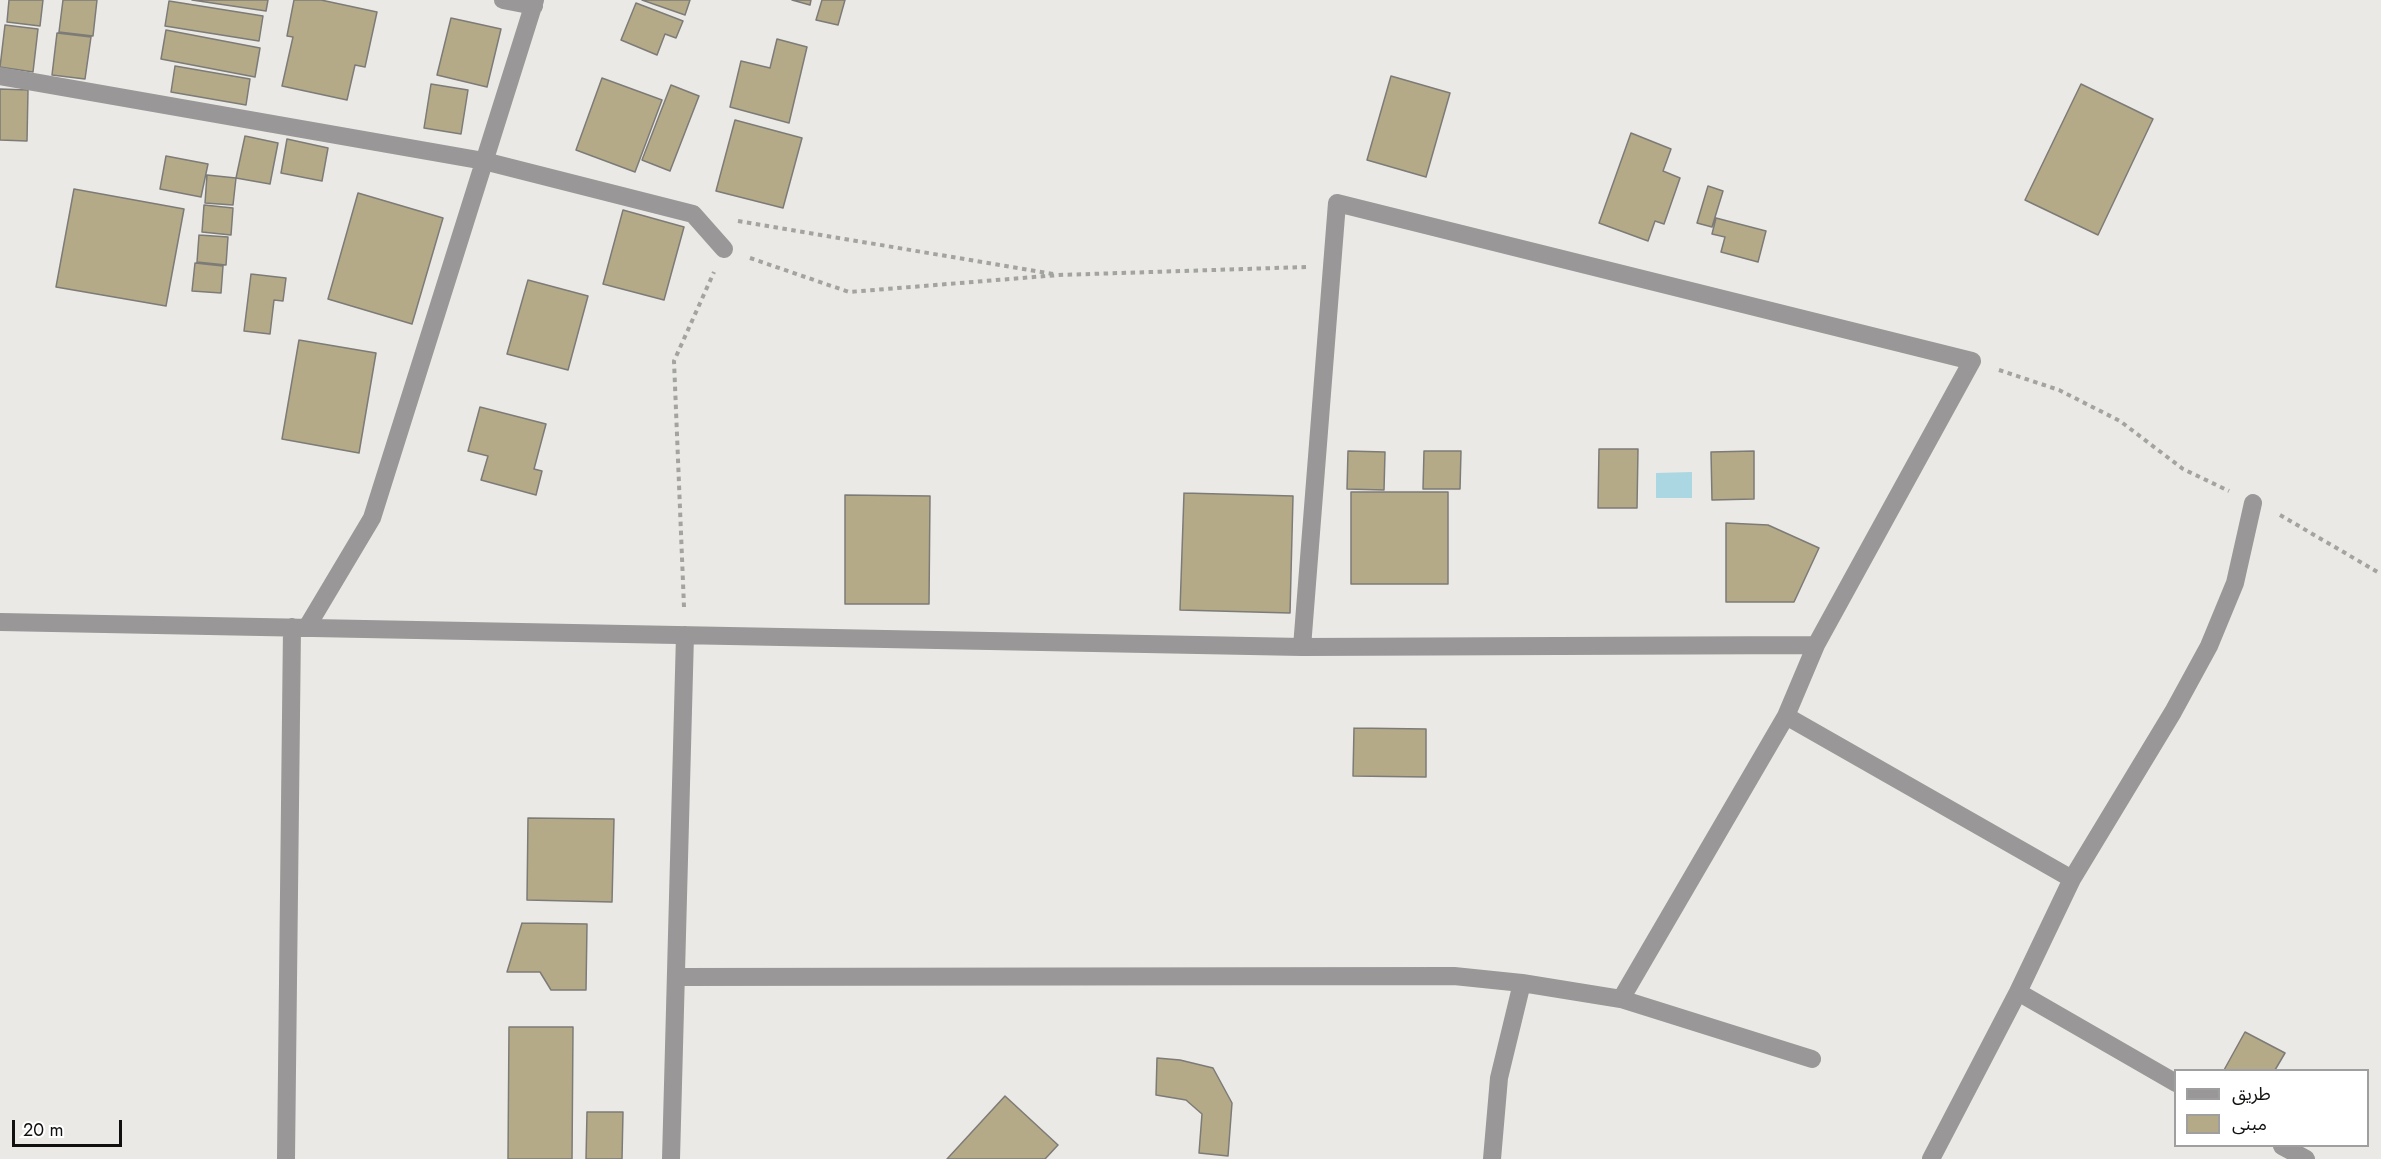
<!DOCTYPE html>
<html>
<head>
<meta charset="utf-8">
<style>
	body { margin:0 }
	#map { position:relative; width:2381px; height:1159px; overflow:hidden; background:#eae9e5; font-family:Jost,"Noto Sans Arabic",sans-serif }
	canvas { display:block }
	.legend { position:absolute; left:2174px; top:1069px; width:195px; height:78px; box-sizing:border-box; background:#fff; border:2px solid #9f9f9f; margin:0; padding:8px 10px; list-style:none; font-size:18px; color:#10100f }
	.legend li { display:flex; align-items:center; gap:12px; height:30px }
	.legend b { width:30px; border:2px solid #9f9f9f }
	.scale { position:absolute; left:12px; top:1120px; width:110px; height:27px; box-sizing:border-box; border:3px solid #10100f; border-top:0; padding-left:8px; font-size:18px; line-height:21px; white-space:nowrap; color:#10100f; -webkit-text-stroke:4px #fff; paint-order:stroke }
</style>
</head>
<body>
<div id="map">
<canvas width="2381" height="1159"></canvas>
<ul class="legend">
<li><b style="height:8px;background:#999797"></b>طريق</li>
<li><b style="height:16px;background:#b5aa88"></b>مبنى</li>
</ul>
<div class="scale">20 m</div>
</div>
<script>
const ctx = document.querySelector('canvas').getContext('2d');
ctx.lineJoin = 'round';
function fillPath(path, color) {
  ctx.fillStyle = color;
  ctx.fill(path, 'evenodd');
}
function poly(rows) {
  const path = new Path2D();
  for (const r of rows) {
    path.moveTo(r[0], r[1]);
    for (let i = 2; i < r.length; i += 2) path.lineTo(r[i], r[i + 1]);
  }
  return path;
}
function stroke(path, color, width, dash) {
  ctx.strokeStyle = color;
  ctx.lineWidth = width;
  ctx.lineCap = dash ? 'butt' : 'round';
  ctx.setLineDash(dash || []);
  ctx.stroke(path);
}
fillPath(poly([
	[1692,472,1692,498,1656,498,1656,473]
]), '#abd7e2');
const building = poly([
	[9,0,43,0,40,26,7,22,9,0],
	[63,0,97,0,93,36,59,32,63,0],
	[192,0,268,0,266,11,192,0],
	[294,0,321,0,377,12,365,67,355,65,347,100,282,86,293,37,287,36,294,0],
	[642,0,690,0,685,15,642,0],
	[792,0,811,0,810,5,792,0],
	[822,0,845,0,838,25,816,20,822,0],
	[169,1,263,16,259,41,165,26,169,1],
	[636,3,683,21,676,38,665,34,657,55,621,40,636,3],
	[451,18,501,29,487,87,437,75,451,18],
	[5,25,38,29,33,72,0,67,5,25],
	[166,30,260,48,255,77,161,59,166,30],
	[57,33,91,37,85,79,52,75,57,33],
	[777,39,807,47,789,123,730,107,741,61,770,68,777,39],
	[175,66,250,79,246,105,171,92,175,66],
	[1391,76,1450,93,1426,177,1367,160,1391,76],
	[602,78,662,100,635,172,576,150,602,78],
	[431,84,468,90,461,134,424,128,431,84],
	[2081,84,2153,119,2098,235,2025,200,2081,84],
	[671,85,699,96,670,171,642,160,671,85],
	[0,89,28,90,27,141,0,140,0,89],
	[735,120,802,138,783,208,716,191,735,120],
	[1631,133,1671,149,1663,171,1680,178,1664,224,1655,221,1648,241,1599,223,1631,133],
	[245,136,278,143,270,184,236,178,245,136],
	[287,139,328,148,322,181,281,173,287,139],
	[166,156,208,164,201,197,160,189,166,156],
	[207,175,236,178,233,205,205,203,207,175],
	[1708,186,1723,191,1712,227,1697,223,1708,186],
	[74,189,184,209,166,306,56,287,74,189],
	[358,193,443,218,412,324,328,299,358,193],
	[204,205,233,208,231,235,202,232,204,205],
	[623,210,684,227,664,300,603,284,623,210],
	[1716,218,1766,231,1758,262,1721,252,1725,237,1712,234,1716,218],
	[199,235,228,237,226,265,197,262,199,235],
	[195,263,223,266,221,293,192,291,195,263],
	[251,274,286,278,283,301,274,300,270,334,244,331,251,274],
	[528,280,588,296,568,370,507,354,528,280],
	[299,340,376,353,359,453,282,439,299,340],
	[480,407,546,424,534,469,542,471,536,495,481,480,488,456,468,451,480,407],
	[1599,449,1638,449,1637,508,1598,508,1599,449],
	[1348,451,1385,452,1384,490,1347,489,1348,451],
	[1424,451,1461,451,1460,489,1423,489,1424,451],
	[1754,451,1754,499,1712,500,1711,452,1754,451],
	[1351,492,1448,492,1448,584,1351,584,1351,492],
	[1184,493,1293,496,1290,613,1180,610,1184,493],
	[845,495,930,496,929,604,845,604,845,495],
	[1726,523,1768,525,1819,548,1794,602,1726,602,1726,523],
	[1354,728,1426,729,1426,777,1353,776,1354,728],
	[528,818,614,819,612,902,527,900,528,818],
	[522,923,587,924,586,990,551,990,540,972,507,972,522,923],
	[509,1027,573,1027,572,1159,508,1159,509,1027],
	[2245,1032,2285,1053,2275,1070,2224,1070,2245,1032],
	[1157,1058,1180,1060,1213,1068,1232,1103,1228,1156,1199,1153,1202,1114,1186,1100,1156,1095,1157,1058],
	[1005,1096,1058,1145,1045,1159,947,1159,1005,1096],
	[587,1112,623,1112,622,1159,586,1159,587,1112]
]);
fillPath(building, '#b5aa88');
stroke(building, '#7c7b77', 1.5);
stroke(poly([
	[738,221,1053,274],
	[750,258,849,292,1059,275,1306,267],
	[1999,370,2059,390,2120,421,2183,469,2229,491],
	[2280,515,2381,574],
	[684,607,674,361,714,272]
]), '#a3a3a0', 4, [4.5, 4.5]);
stroke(poly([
	[503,0,534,6],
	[0,76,484,161,693,214,724,249],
	[0,622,1302,647,1816,645],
	[307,627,372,518,535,0],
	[1302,647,1337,203,1972,361,1816,645,1786,716,1621,999],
	[1786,716,2072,879,2018,992,1931,1159],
	[2072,879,2173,712,2209,646,2235,583,2253,503],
	[676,977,1454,976,1522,983,1621,999,1812,1059],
	[2018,992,2176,1083],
	[2282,1146,2306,1159],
	[286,1159,292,627],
	[671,1159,685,635],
	[1492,1159,1499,1078,1522,983]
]), '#999797', 18);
</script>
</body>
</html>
